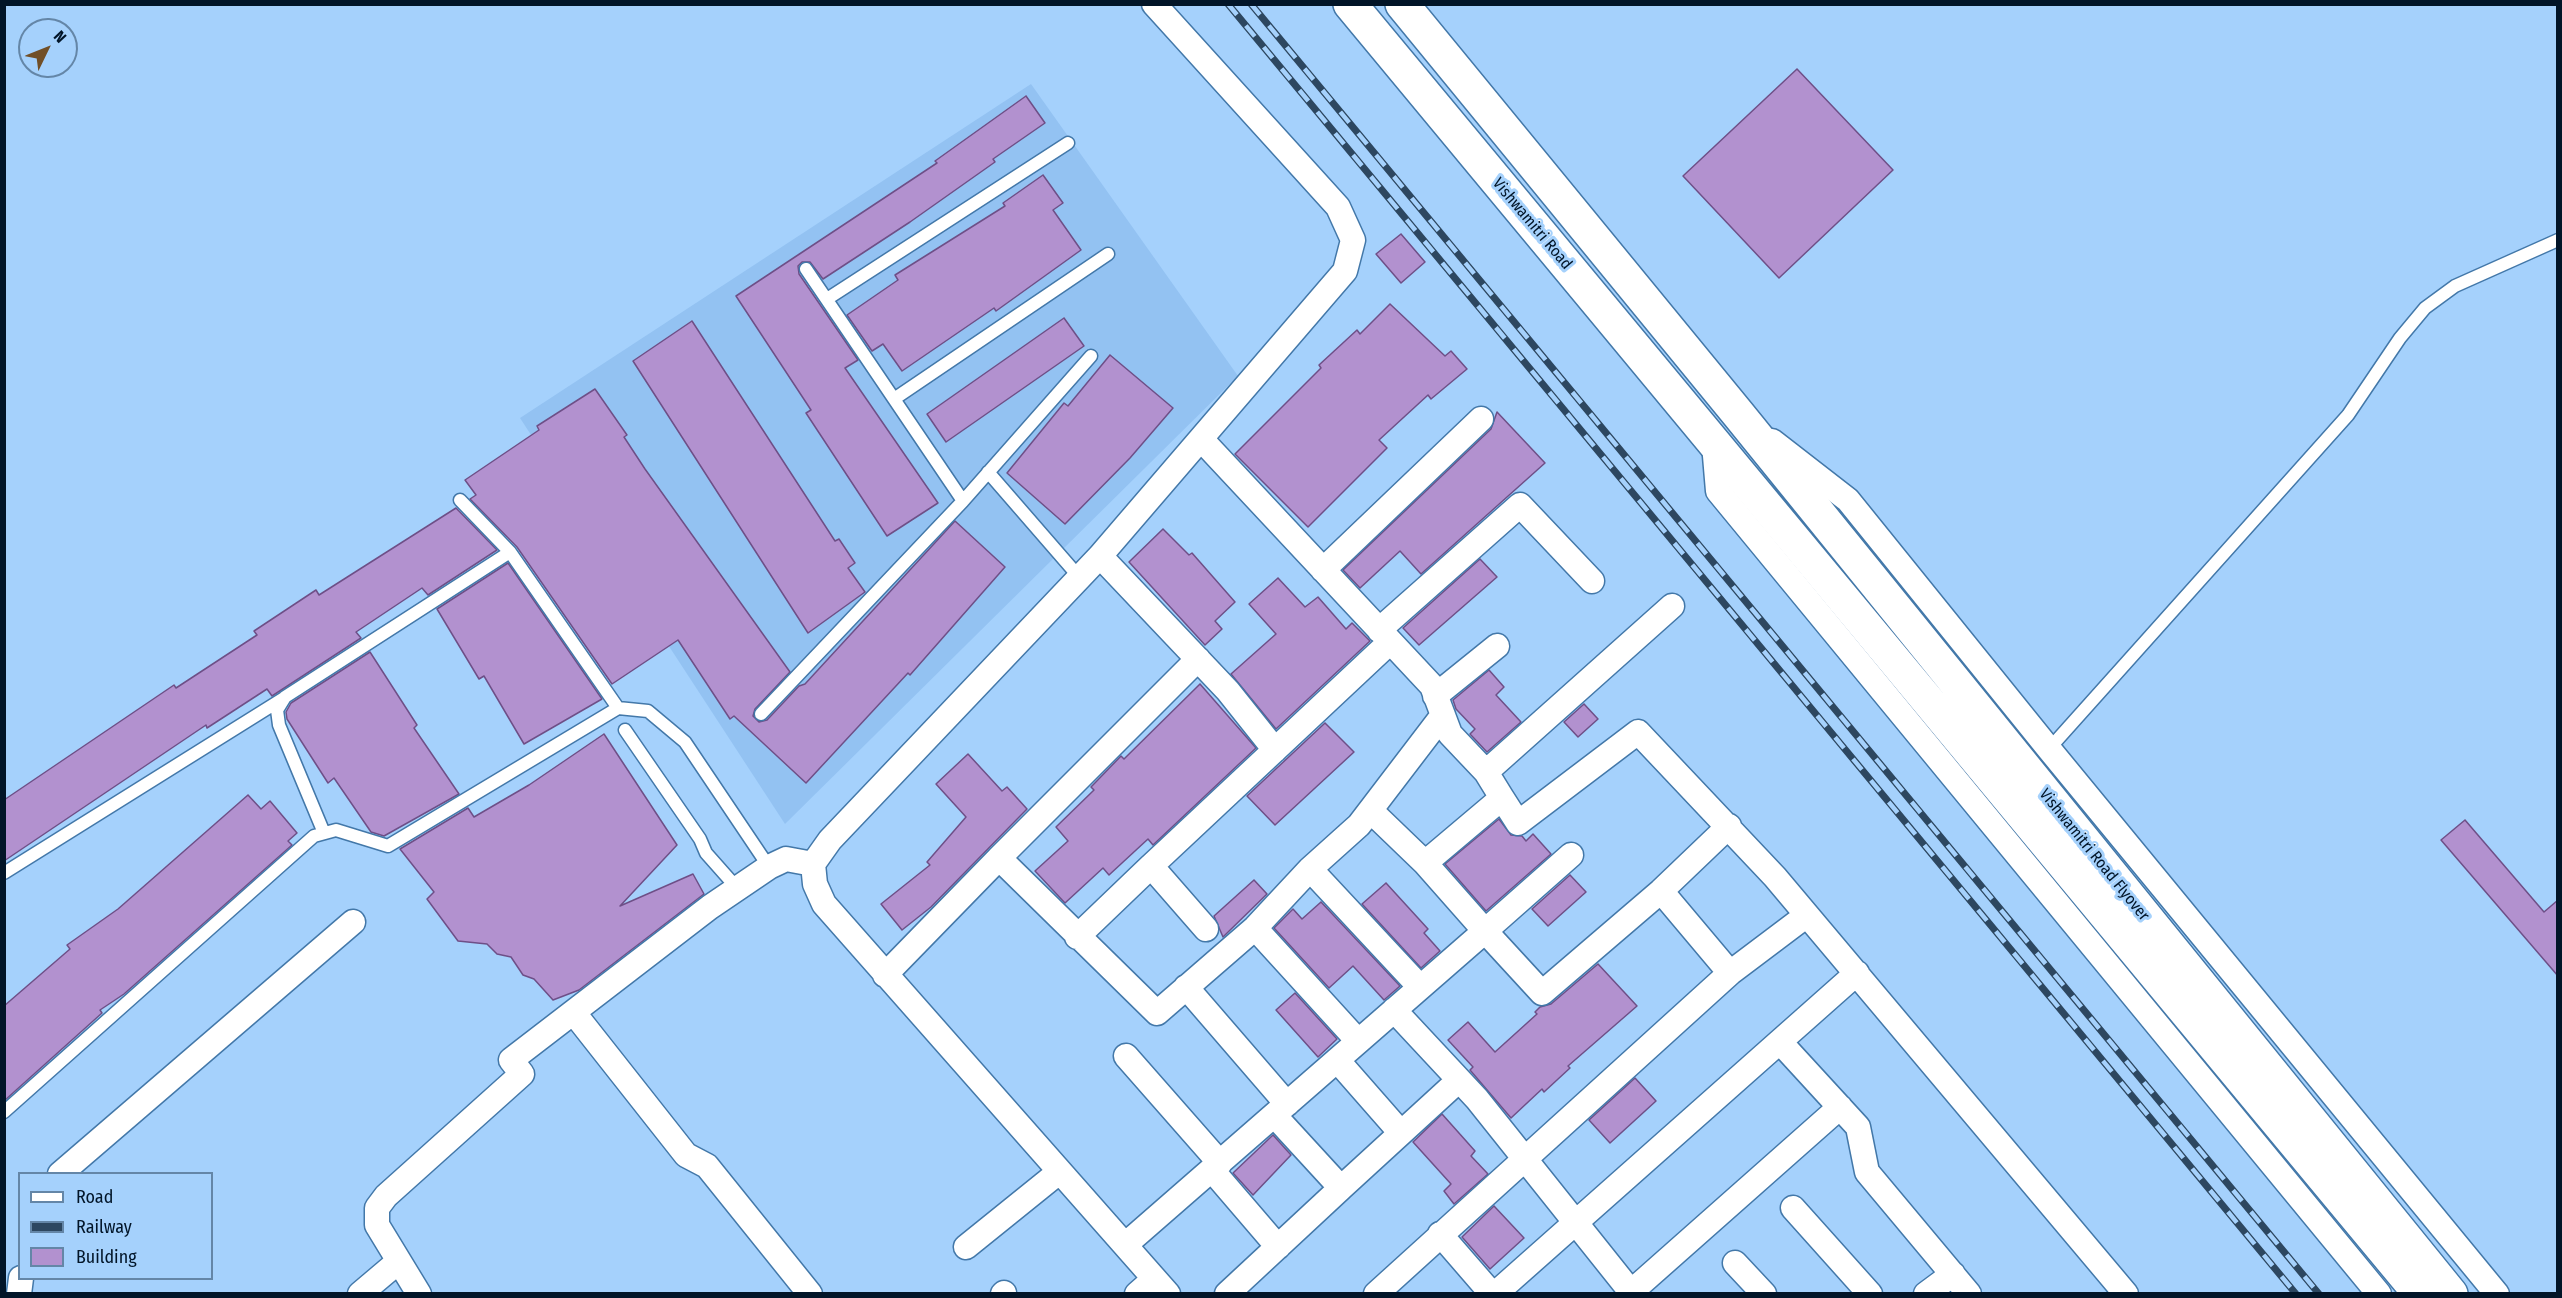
<!DOCTYPE html>
<html>
<head>
<meta charset="utf-8">
<style>
	body { margin:0 }
	#map { position:relative; width:2562px; height:1298px; overflow:hidden; background:#a5d1fc; font-family:"Fira Sans Condensed",sans-serif }
	canvas { display:block }
	.frame { position:absolute; inset:0; border:6px solid #021528; pointer-events:none }
	.legend { position:absolute; left:18px; top:1172px; width:195px; height:108px; box-sizing:border-box; background:#a5d1fc; border:2px solid #6486a7; margin:0; padding:8px 10px; list-style:none; font-size:18px; color:#021528 }
	.legend li { display:flex; align-items:center; gap:12px; height:30px }
	.legend b { width:30px; border:2px solid #6486a7 }
	.north { position:absolute; left:18px; top:18px; width:60px; height:60px; box-sizing:border-box; background:#a5d1fc; border:2px solid #6486a7; border-radius:50%; rotate:47deg; font-size:16px; font-weight:700; line-height:24px; text-align:center; color:#021528 }
	.north::after { content:''; display:block; margin:auto; width:21px; height:27px; background:#714f27; clip-path:polygon(50% 0,100% 100%,50% 72%,0 100%) }
</style>
</head>
<body>
<div id="map">
<canvas width="2562" height="1298"></canvas>
<div class="frame"></div>
<ul class="legend">
<li><b style="height:8px;background:#fff"></b>Road</li>
<li><b style="height:8px;background:#2d4760"></b>Railway</li>
<li><b style="height:16px;background:#b291cf"></b>Building</li>
</ul>
<div class="north">N</div>
</div>
<script>
const ctx = document.querySelector('canvas').getContext('2d');
ctx.lineJoin = 'round';
function fillPath(path, color) {
  ctx.fillStyle = color;
  ctx.fill(path, 'evenodd');
}
function poly(rows) {
  const path = new Path2D();
  for (const r of rows) {
    path.moveTo(r[0], r[1]);
    for (let i = 2; i < r.length; i += 2) path.lineTo(r[i], r[i + 1]);
  }
  return path;
}
function stroke(path, color, width, dash) {
  ctx.strokeStyle = color;
  ctx.lineWidth = width;
  ctx.lineCap = dash ? 'butt' : 'round';
  ctx.setLineDash(dash || []);
  ctx.stroke(path);
}
function label(font, color, halo, rows, align = 'center') {
  ctx.font = font + ' "Fira Sans Condensed",sans-serif';
  ctx.lineWidth = 6;
  ctx.setLineDash([]);
  ctx.textBaseline = 'middle';
  ctx.strokeStyle = halo;
  ctx.fillStyle = color;
  for (const [text, x, y, turn = 0] of rows) {
    ctx.save();
    ctx.translate(x, y);
    ctx.rotate((+turn || 0) * Math.PI / 180);
    ctx.textAlign = isNaN(turn) ? turn : align;
    if (halo) ctx.strokeText(text, 0, 0);
    ctx.fillText(text, 0, 0);
    ctx.restore();
  }
}
fillPath(poly([
	[1031,84,1238,376,785,824,520,418]
]), '#93c2f2');
const building = poly([
	[1797,69,1893,170,1779,278,1683,176,1797,69],
	[1026,96,1045,123,993,159,995,162,910,222,823,279,810,262,802,262,798,266,799,274,858,360,845,368,938,503,887,536,806,413,811,410,736,296,937,163,935,161,1026,96],
	[1043,175,1063,203,1053,210,1081,250,996,311,994,308,902,371,883,344,872,351,847,315,898,280,895,275,1005,206,1003,203,1043,175],
	[1401,234,1425,262,1401,283,1376,254,1401,234],
	[1390,304,1445,356,1451,351,1467,369,1431,399,1428,395,1379,440,1387,448,1308,527,1235,454,1321,368,1319,365,1357,330,1360,334,1390,304],
	[1064,318,1084,346,946,442,927,414,1064,318],
	[692,321,835,541,839,539,855,563,848,568,865,592,808,633,633,361,692,321],
	[1110,355,1173,408,1130,458,1065,524,1007,473,1064,403,1068,406,1110,355],
	[595,389,627,435,624,437,645,469,790,672,755,709,753,716,759,722,767,720,799,686,805,684,955,521,1005,567,910,675,908,673,806,783,734,716,730,719,678,640,612,684,517,547,470,499,476,495,465,480,539,430,537,426,595,389],
	[1497,412,1545,463,1421,574,1400,551,1360,588,1343,570,1491,429,1497,412],
	[456,508,497,550,428,595,422,588,356,632,361,638,272,696,267,689,207,728,206,725,4,861,4,800,174,685,176,688,257,635,254,631,316,590,319,595,456,508],
	[1163,529,1189,555,1192,553,1235,602,1215,621,1222,629,1205,645,1129,562,1163,529],
	[1480,559,1497,577,1419,645,1403,628,1480,559],
	[508,563,602,699,524,744,484,676,479,679,437,609,508,563],
	[1278,578,1305,607,1318,597,1346,629,1352,623,1370,641,1276,729,1231,674,1276,634,1249,604,1278,578],
	[370,652,417,725,414,728,459,794,384,836,371,832,334,778,328,783,287,719,286,712,291,703,370,652],
	[1489,670,1504,687,1496,695,1521,722,1487,752,1470,734,1475,729,1456,709,1453,700,1489,670],
	[1200,684,1256,748,1153,845,1148,839,1109,875,1103,868,1065,903,1035,871,1068,841,1056,827,1094,790,1091,787,1121,756,1124,759,1200,684],
	[1584,704,1598,719,1578,737,1564,722,1584,704],
	[1325,723,1354,752,1275,825,1247,796,1325,723],
	[604,734,677,845,620,906,693,874,704,894,579,990,553,1000,534,979,523,975,511,957,497,954,487,944,458,941,427,899,434,892,400,849,468,808,474,817,529,785,604,734],
	[968,754,1002,791,1007,787,1027,809,931,907,902,930,881,904,930,865,927,862,966,817,936,784,968,754],
	[248,795,261,809,270,801,297,833,288,841,292,845,124,994,100,1010,102,1013,4,1101,4,1006,70,949,67,945,118,909,248,795],
	[1499,819,1511,835,1522,836,1526,841,1533,834,1551,854,1486,911,1445,864,1499,819],
	[2465,820,2544,912,2558,900,2558,976,2441,840,2465,820],
	[1570,875,1586,892,1548,926,1532,909,1570,875],
	[1254,880,1267,894,1223,937,1214,916,1254,880],
	[1386,883,1428,929,1424,933,1440,951,1421,968,1362,904,1386,883],
	[1321,902,1400,986,1384,1000,1353,966,1329,988,1274,928,1293,909,1302,919,1321,902],
	[1598,964,1637,1006,1568,1066,1570,1068,1544,1092,1542,1089,1511,1118,1470,1070,1473,1067,1448,1040,1468,1022,1495,1052,1537,1014,1535,1012,1540,1007,1551,1004,1598,964],
	[1295,993,1337,1039,1318,1057,1276,1010,1295,993],
	[1635,1078,1656,1101,1610,1143,1589,1120,1635,1078],
	[1442,1114,1475,1151,1471,1156,1488,1174,1454,1204,1444,1191,1451,1184,1413,1142,1442,1114],
	[1273,1135,1291,1155,1253,1195,1233,1173,1273,1135],
	[1494,1206,1524,1238,1490,1269,1462,1237,1494,1206]
]);
fillPath(building, '#b291cf');
stroke(building, '#6e4f87', 1.5);
const lane = poly([
	[806,269,963,501],
	[827,299,1068,143],
	[894,399,1108,254],
	[988,472,1080,578],
	[460,500,510,552,618,708],
	[761,714,963,501,1091,356],
	[625,730,700,839,706,853,737,888],
	[2049,749,2348,415,2400,338,2425,308,2455,286,2558,240],
	[324,833,279,725,277,710,285,697,510,552],
	[4,873,284,698],
	[4,1112,314,836,336,830,388,846,618,708,648,711,685,742,769,867]
]);
const street = poly([
	[1154,4,1338,207,1353,240,1345,271,1100,556,830,840,813,864,815,884,824,904,1168,1294],
	[1772,441,1848,500,2049,749,2497,1294],
	[1714,444,1718,491,2379,1294],
	[1100,556,1228,691,1275,750],
	[1323,570,1481,419],
	[1379,630,1520,505,1592,581],
	[1198,659,999,858,1157,1013,1255,928,1310,869,1359,825,1443,715],
	[1435,696,1497,646],
	[1486,772,1672,606],
	[1502,798,1518,823,1638,732,1775,877,2126,1294],
	[1371,811,1425,863],
	[1571,855,1485,931,1542,993,1661,891,1729,826],
	[1310,869,1420,987],
	[1255,928,1358,1041],
	[1206,929,1151,866,1390,642],
	[1077,937,1151,866],
	[1730,973,1807,915],
	[885,975,999,858],
	[1186,987,1287,1104],
	[1394,1010,1477,1099,1631,1292,1840,1107],
	[574,1013,686,1155,707,1166,810,1294],
	[1780,1042,1858,1127,1867,1172,1969,1294],
	[1126,1056,1220,1163],
	[1337,1060,1401,1133],
	[1212,1170,1278,1247],
	[60,1174,353,922],
	[1341,1188,1459,1080],
	[1793,1208,1870,1294],
	[1440,1234,1492,1294],
	[1125,1245,1485,931,1425,863,1502,798,1486,772,1450,734,1432,686,1201,439],
	[966,1247,1059,1172],
	[1735,1263,1764,1294],
	[19,1294,21,1278],
	[360,1294,399,1261],
	[419,1294,377,1225,377,1208,386,1196,522,1074,511,1060,710,907,769,867,786,859,813,864],
	[1003,1294,1004,1293],
	[1137,1294,1154,1279],
	[1227,1294,1341,1188,1274,1115],
	[1376,1294,1730,973,1661,891],
	[1495,1294,1857,973],
	[1926,1294,1953,1274]
]);
const secondary = poly([
	[1350,4,2420,1294],
	[1402,4,1739,415,2451,1294]
]);
stroke(lane, '#4378a9', 15);
stroke(street, '#4378a9', 27);
stroke(secondary, '#4378a9', 36);
stroke(lane, '#fff', 12);
stroke(street, '#fff', 24);
stroke(secondary, '#fff', 33);
const rail = poly([
	[1228,4,2296,1294],
	[1251,4,2319,1294]
]);
stroke(rail, '#2d4760', 7);
stroke(rail, '#a5d1fc', 4.5, [14]);
label('16px', '#021528', '#a5d1fc', [
	["Vishwamitri Road",1532,224,50],
	["Vishwamitri Road Flyover",2094,855,51]
]);
</script>
</body>
</html>
